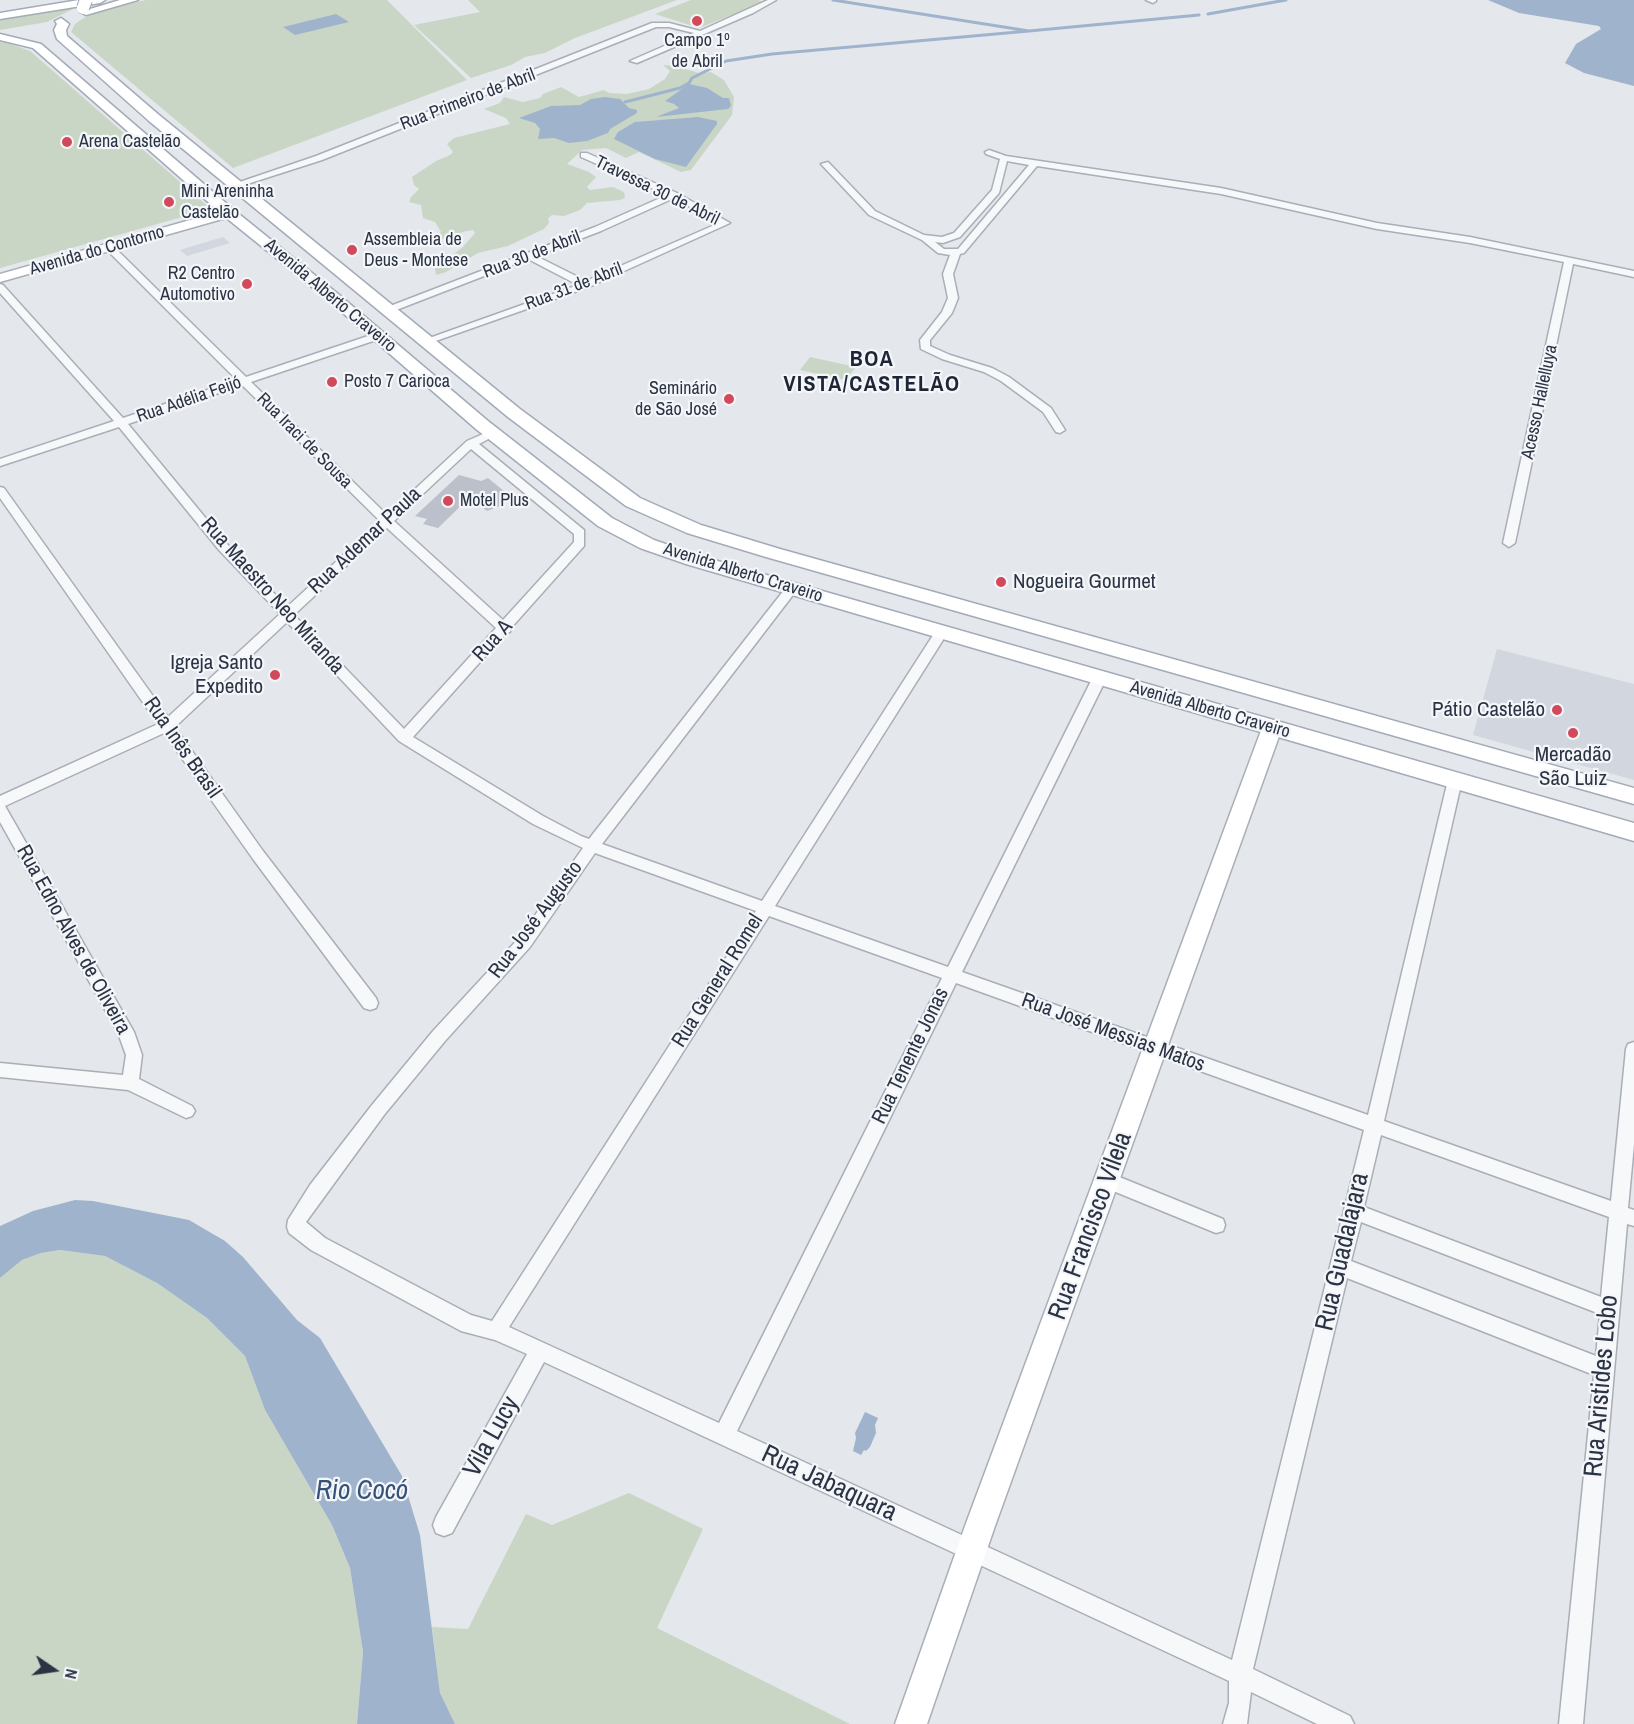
<!DOCTYPE html>
<html>
<head>
<meta charset="utf-8">
<style>
	body { margin:0 }
	#map { position:relative; width:1634px; height:1724px; overflow:hidden; background:#e4e7ec; font-family:"Archivo Narrow",sans-serif }
	canvas { display:block }
	.north { position:absolute; left:24px; top:1640px; width:60px; height:60px; -webkit-text-stroke:4px #f4f6f9; paint-order:stroke; rotate:103deg; font-size:16px; font-weight:700; line-height:24px; text-align:center; color:#2b3445 }
	.north::after { content:''; display:block; margin:auto; width:21px; height:27px; background:#2b3445; clip-path:polygon(50% 0,100% 100%,50% 72%,0 100%) }
</style>
</head>
<body>
<div id="map">
<canvas width="1634" height="1724"></canvas>
<div class="north">N</div>
</div>
<script>
const ctx = document.querySelector('canvas').getContext('2d');
ctx.lineJoin = 'round';
function fillPath(path, color) {
  ctx.fillStyle = color;
  ctx.fill(path, 'evenodd');
}
function poly(rows) {
  const path = new Path2D();
  for (const r of rows) {
    path.moveTo(r[0], r[1]);
    for (let i = 2; i < r.length; i += 2) path.lineTo(r[i], r[i + 1]);
  }
  return path;
}
function stroke(path, color, width, dash) {
  ctx.strokeStyle = color;
  ctx.lineWidth = width;
  ctx.lineCap = dash ? 'butt' : 'round';
  ctx.setLineDash(dash || []);
  ctx.stroke(path);
}
function label(font, color, halo, rows, align = 'center') {
  ctx.font = font + ' "Archivo Narrow",sans-serif';
  ctx.lineWidth = 4.5;
  ctx.setLineDash([]);
  ctx.textBaseline = 'middle';
  ctx.strokeStyle = halo;
  ctx.fillStyle = color;
  for (const [text, x, y, turn = 0] of rows) {
    ctx.save();
    ctx.translate(x, y);
    ctx.rotate((+turn || 0) * Math.PI / 180);
    ctx.textAlign = isNaN(turn) ? turn : align;
    if (halo) ctx.strokeText(text, 0, 0);
    ctx.fillText(text, 0, 0);
    ctx.restore();
  }
}
fillPath(poly([
	[223,237,230,243,187,256,180,250],
	[1497,649,1634,684,1634,780,1473,735]
]), '#d2d6de');
fillPath(poly([
	[146,0,387,0,467,80,233,168,71,32,75,24,91,13],
	[468,0,677,0,575,38,545,53,525,57,511,65,471,78,414,25,480,12],
	[691,0,758,0,764,2,699,28,655,14],
	[75,8,47,22,0,30,0,19],
	[0,40,30,51,211,209,0,268],
	[663,65,675,66,699,73,711,72,724,80,734,97,732,115,691,170,681,172,639,152,626,158,606,148,582,150,567,164,589,172,596,177,587,187,590,190,613,187,624,192,625,198,620,200,587,203,580,210,564,216,552,215,548,218,549,223,544,229,508,246,478,253,446,272,436,275,435,268,463,247,475,233,473,230,466,231,429,244,424,241,441,232,435,222,423,218,421,205,409,202,411,197,419,189,414,185,412,177,436,161,450,155,453,152,447,144,454,138,510,124,506,118,484,109,500,103,504,97,523,102,540,98,543,94,561,87,579,97,604,90,609,93,627,94,649,89,665,79,670,71],
	[810,357,856,367,846,380,800,370],
	[60,1250,105,1256,157,1283,207,1318,245,1356,265,1410,332,1525,350,1568,363,1652,357,1724,0,1724,0,1278,22,1260,41,1253],
	[629,1493,703,1529,657,1628,850,1724,455,1724,440,1694,432,1627,468,1629,526,1514,552,1525]
]), '#c9d6c5');
fillPath(poly([
	[1488,0,1634,0,1634,86,1584,73,1565,63,1576,44,1601,29,1599,26,1519,13],
	[336,14,349,22,295,35,283,27],
	[689,84,707,88,723,98,729,98,731,106,728,109,656,117,679,108,674,104,665,101],
	[605,97,620,99,629,108,637,110,637,113,610,129,608,133,587,141,569,143,554,138,538,139,540,129,535,123,519,118,551,106,580,105,591,99],
	[698,117,717,121,717,124,686,167,655,159,614,139,618,132,635,122],
	[75,1200,93,1201,189,1220,225,1241,243,1257,297,1320,320,1338,402,1476,420,1535,440,1693,455,1724,357,1724,363,1652,350,1568,332,1525,265,1410,245,1356,207,1318,157,1283,105,1256,60,1250,41,1253,22,1260,0,1278,0,1226,33,1211],
	[865,1412,878,1418,875,1425,876,1433,870,1447,866,1451,864,1450,861,1455,853,1451,856,1438,855,1433]
]), '#9fb4cc');
stroke(poly([
	[833,0,1029,31,1199,15],
	[1208,14,1286,0],
	[625,102,680,88,689,83,692,78,726,61,772,54,1029,31]
]), '#9fb4cc', 3);
fillPath(poly([
	[459,475,481,481,488,478,510,496,500,506,487,511,470,497,438,528,423,524,427,519,415,516]
]), '#bbc0ca');
const street = poly([
	[768,0,776,0,753,13,637,63,630,61,694,33,669,27,656,27,322,160,238,187,231,185,316,156,652,23,669,23,700,31,768,0],
	[1146,0,1156,0,1156,1,1153,3,1146,0],
	[989,150,1006,156,1221,188,1377,223,1470,237,1634,271,1634,277,1573,264,1515,543,1509,547,1503,543,1564,262,1470,243,1377,229,1221,194,1037,166,964,253,960,254,953,274,958,298,952,313,930,340,930,346,950,355,992,368,1009,377,1051,408,1065,430,1060,433,1056,432,1043,412,1001,381,984,372,942,359,921,349,920,340,942,312,948,298,943,274,950,255,938,253,922,240,869,215,821,164,828,162,875,211,924,235,942,237,954,233,992,190,1000,159,986,154,985,152,989,150],
	[1007,161,1029,165,958,249,944,249,935,242,943,243,960,237,999,193,1007,161],
	[581,153,587,153,677,193,730,223,589,287,430,343,421,341,578,285,528,259,391,312,385,312,385,308,595,227,667,195,581,157,581,153],
	[674,198,719,223,586,281,536,256,601,231,674,198],
	[106,245,112,245,246,377,374,334,382,334,382,338,251,382,387,515,467,441,492,430,496,431,496,435,479,444,584,530,584,546,511,628,510,632,506,633,413,737,543,816,581,836,589,839,788,585,796,585,798,588,796,591,602,844,762,901,937,629,947,629,948,632,775,906,948,967,1093,677,1100,673,1105,674,1107,677,962,972,1368,1115,1448,780,1455,775,1460,776,1462,780,1384,1121,1611,1201,1626,1049,1628,1044,1634,1042,1634,1144,1628,1208,1634,1210,1634,1226,1627,1224,1583,1724,1559,1724,1594,1375,1347,1278,1253,1669,1350,1716,1354,1724,1317,1724,1251,1692,1247,1724,1223,1724,1229,1703,1229,1681,544,1362,452,1533,444,1536,436,1533,433,1525,436,1517,527,1354,495,1340,461,1331,311,1250,289,1233,287,1227,288,1220,310,1185,372,1105,433,1031,518,939,583,848,533,824,399,741,287,622,175,727,263,851,376,998,378,1003,376,1008,370,1010,364,1008,253,859,164,733,5,806,134,1032,142,1055,139,1079,192,1106,195,1111,192,1116,186,1118,128,1090,0,1077,0,1063,123,1075,126,1055,118,1033,0,822,0,796,158,724,0,498,0,487,4,488,168,717,280,614,219,550,119,427,0,466,0,459,114,421,0,293,0,284,3,285,123,418,237,380,106,249,106,245],
	[242,385,380,521,287,607,227,544,128,424,242,385],
	[471,449,574,534,574,542,503,620,394,521,471,449],
	[387,528,496,628,404,729,294,615,387,528],
	[595,853,756,911,492,1321,471,1315,325,1238,306,1222,384,1115,445,1041,530,947,595,853],
	[769,916,942,978,719,1423,509,1327,769,916],
	[956,983,1364,1130,1232,1660,737,1431,956,983],
	[1381,1135,1609,1217,1601,1297,1364,1207,1381,1135],
	[1361,1222,1600,1314,1596,1356,1351,1261,1361,1222],
	[1107,1172,1223,1219,1225,1225,1223,1231,1216,1233,1101,1186,1098,1180,1101,1174,1107,1172]
]);
const secondary = poly([
	[229,209,233,210,235,213,233,216,0,282,0,274,229,209],
	[1272,721,1279,723,1282,728,995,1526,927,1724,895,1724,965,1526,1262,728,1265,723,1272,721]
]);
const primary = poly([
	[79,0,105,0,100,3,0,19,0,13,79,0],
	[120,0,138,0,86,15,80,12,120,0],
	[61,18,69,24,66,30,67,36,159,115,520,409,640,498,701,525,780,549,1634,788,1634,804,766,557,687,533,626,506,508,417,149,121,57,39,54,30,57,24,55,21,61,18],
	[0,34,41,44,234,210,338,294,488,421,612,518,654,540,700,556,1634,823,1634,841,686,564,640,548,598,526,476,429,328,300,224,216,33,48,0,40,0,34]
]);
stroke(street, '#a9aeb7', 3);
stroke(secondary, '#a9aeb7', 3);
stroke(primary, '#a3abb8', 3);
fillPath(street, '#f7f8fa');
fillPath(secondary, '#fff');
fillPath(primary, '#fff');
const primaryBridge = poly([
	[83,8,86,0]
]);
stroke(primaryBridge, '#a3abb8', 14, []);
stroke(primaryBridge, '#fff', 12);
for (const [x, y, r, color] of [
	[697,21,6,"#d1495b"],
	[67,142,6,"#d1495b"],
	[169,202,6,"#d1495b"],
	[352,250,6,"#d1495b"],
	[247,284,6,"#d1495b"],
	[332,382,6,"#d1495b"],
	[729,399,6,"#d1495b"],
	[448,501,6,"#d1495b"],
	[1001,582,6,"#d1495b"],
	[275,675,6,"#d1495b"],
	[1557,710,6,"#d1495b"],
	[1573,733,6,"#d1495b"]
]) {
  const dot = new Path2D();
  dot.arc(x, y, r, 0, 2 * Math.PI);
  ctx.fillStyle = color;
  ctx.fill(dot);
  stroke(dot, '#f4f6f9', 2);
}
label('18px', '#2b3445', '#f4f6f9', [
	["Campo 1º",697,41,"center"],
	["de Abril",697,62,"center"],
	["Arena Castelão",79,142],
	["Mini Areninha",181,192],
	["Castelão",181,213],
	["Assembleia de",364,240],
	["Deus - Montese",364,261],
	["R2 Centro",235,274,"right"],
	["Automotivo",235,295,"right"],
	["Posto 7 Carioca",344,382],
	["Seminário",717,389,"right"],
	["de São José",717,410,"right"],
	["Motel Plus",460,501]
], 'left');
label('18px', '#2b3445', '#f4f6f9', [
	["Rua Primeiro de Abril",468,100,-21],
	["Travessa 30 de Abril",657,191,26],
	["Avenida do Contorno",97,251,-16],
	["Rua 30 de Abril",532,255,-21],
	["Rua 31 de Abril",574,287,-21],
	["Avenida Alberto Craveiro",330,296,40],
	["Rua Adélia Feijó",189,400,-19],
	["Acesso Hallelluya",1540,402,-78],
	["Rua Iraci de Sousa",304,441,45],
	["Avenida Alberto Craveiro",743,573,17],
	["Avenida Alberto Craveiro",1210,710,16]
]);
label('21px', '#2b3445', '#f4f6f9', [
	["Rua Ademar Paula",365,541,-43],
	["Rua Maestro Neo Miranda",272,596,48],
	["Rua A",493,641,-48],
	["Rua Inês Brasil",182,748,55],
	["Rua José Augusto",536,920,-53],
	["Rua Edno Alves de Oliveira",73,940,61],
	["Rua General Romel",718,981,-58],
	["Rua José Messias Matos",1113,1033,20],
	["Rua Tenente Jonas",911,1056,-64]
]);
label('21px', '#2b3445', '#f4f6f9', [
	["Nogueira Gourmet",1013,582,"left"],
	["Igreja Santo",263,663],
	["Expedito",263,687],
	["Pátio Castelão",1545,710],
	["Mercadão",1573,755,"center"],
	["São Luiz",1573,779,"center"]
], 'right');
ctx.letterSpacing = '1.5px';
label('bold 22px', '#1d2536', '#f4f6f9', [
	["BOA",872,360],
	["VISTA/CASTELÃO",872,385]
]);
ctx.letterSpacing = '0px';
label('26px', '#2b3445', '#f4f6f9', [
	["Rua Francisco Vilela",1091,1226,-70],
	["Rua Guadalajara",1343,1252,-77],
	["Rua Aristides Lobo",1602,1386,-85],
	["Vila Lucy",492,1437,-61],
	["Rua Jabaquara",829,1484,25]
]);
label('italic 27px', '#34527a', '#f4f6f9', [
	["Rio Cocó",362,1492]
]);
</script>
</body>
</html>
